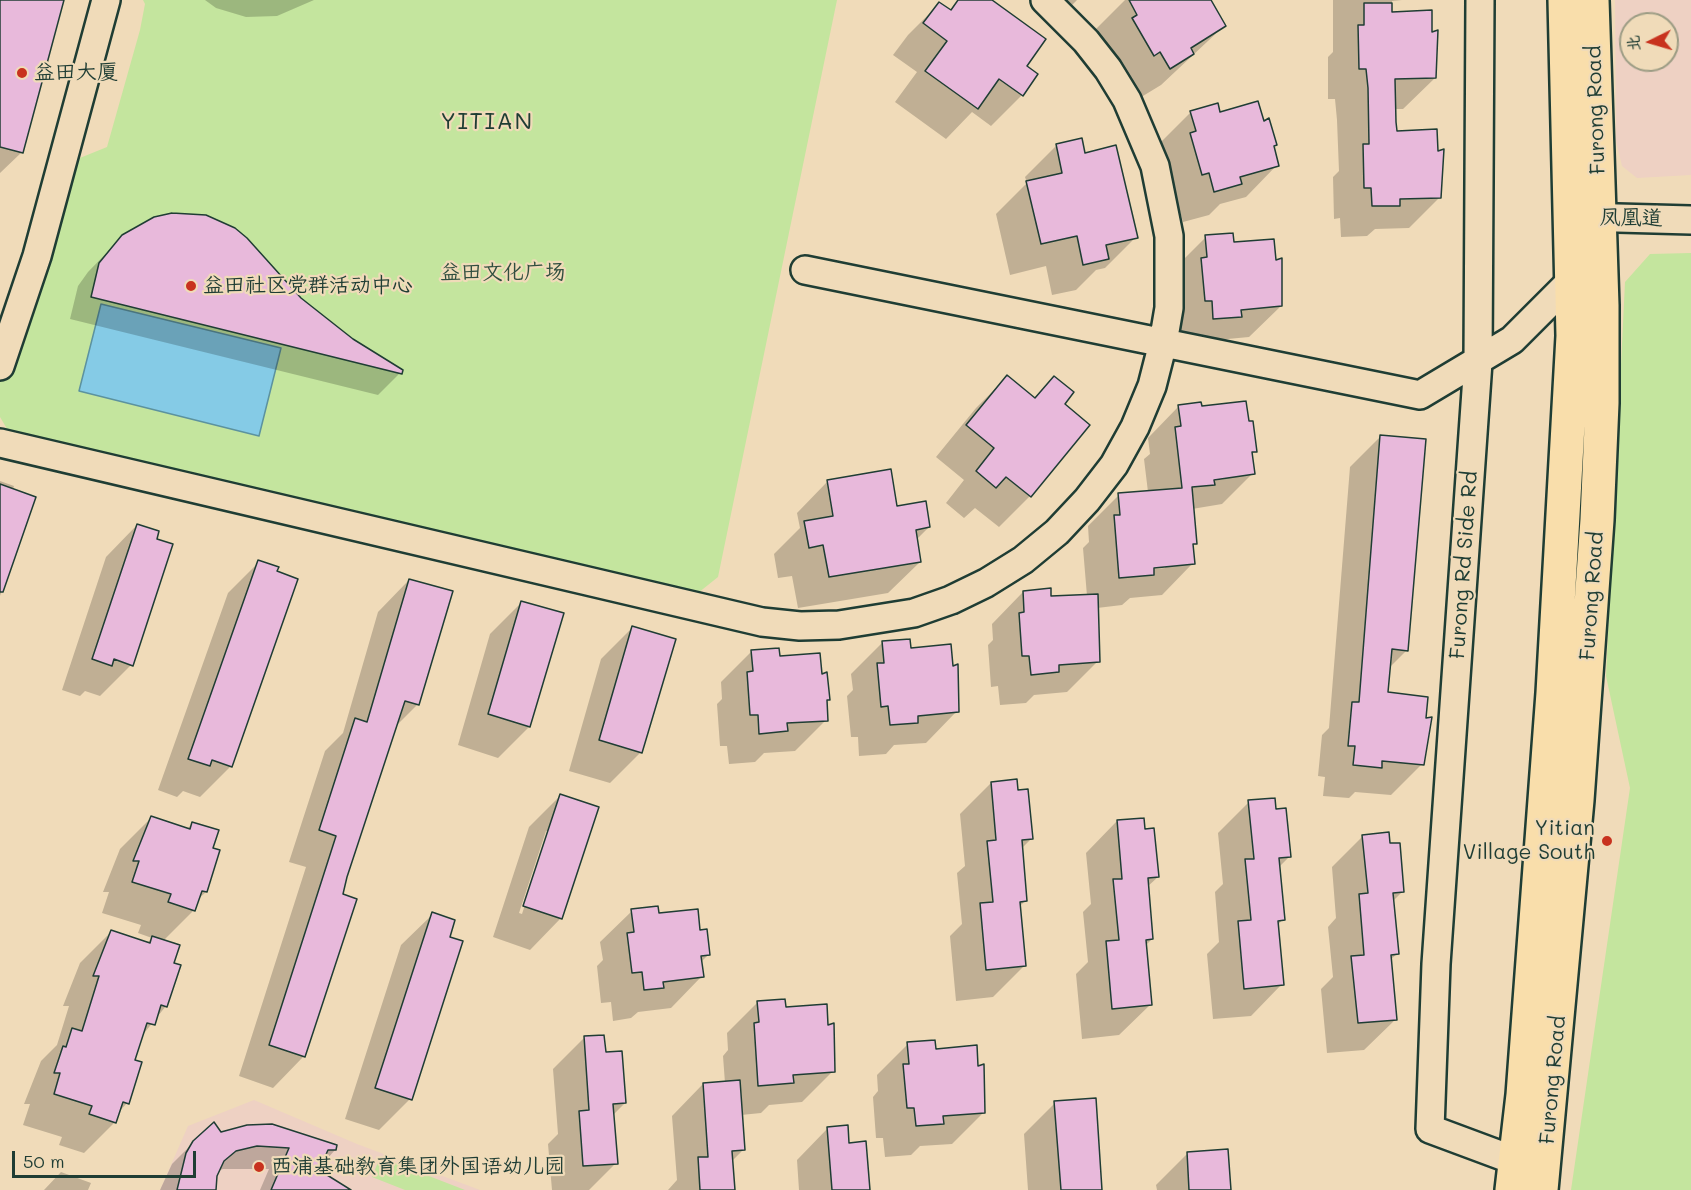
<!DOCTYPE html>
<html>
<head>
<meta charset="utf-8">
<style>
	body { margin:0 }
	#map { position:relative; width:1691px; height:1190px; overflow:hidden; background:#f0dbb9; font-family:Mali,"LXGW WenKai TC",sans-serif }
	canvas { display:block }
	.north { position:absolute; left:1619px; top:12px; width:60px; height:60px; box-sizing:border-box; background:#f0dbb9; border:2px solid #9c9c84; border-radius:50%; rotate:265deg; font-size:16px; font-weight:700; line-height:24px; text-align:center; color:#1f3d34 }
	.north::after { content:''; display:block; margin:auto; width:21px; height:27px; background:#c8321e; clip-path:polygon(50% 0,100% 100%,50% 72%,0 100%) }
	.scale { position:absolute; left:12px; top:1151px; width:184px; height:27px; box-sizing:border-box; border:3px solid #1f3d34; border-top:0; padding-left:8px; font-size:18px; line-height:21px; white-space:nowrap; color:#1f3d34; -webkit-text-stroke:4px #f0dbb9; paint-order:stroke }
</style>
</head>
<body>
<div id="map">
<canvas width="1691" height="1190"></canvas>
<div class="north">北</div>
<div class="scale">50 m</div>
</div>
<script>
const ctx = document.querySelector('canvas').getContext('2d');
ctx.lineJoin = 'round';
function fillPath(path, color) {
  ctx.fillStyle = color;
  ctx.fill(path, 'evenodd');
}
function poly(rows) {
  const path = new Path2D();
  for (const r of rows) {
    path.moveTo(r[0], r[1]);
    for (let i = 2; i < r.length; i += 2) path.lineTo(r[i], r[i + 1]);
  }
  return path;
}
function stroke(path, color, width, dash) {
  ctx.strokeStyle = color;
  ctx.lineWidth = width;
  ctx.lineCap = dash ? 'butt' : 'round';
  ctx.setLineDash(dash || []);
  ctx.stroke(path);
}
function label(font, color, halo, rows, align = 'center') {
  ctx.font = font + ' Mali,"LXGW WenKai TC",sans-serif';
  ctx.lineWidth = 4.5;
  ctx.setLineDash([]);
  ctx.textBaseline = 'middle';
  ctx.strokeStyle = halo;
  ctx.fillStyle = color;
  for (const [text, x, y, turn = 0] of rows) {
    ctx.save();
    ctx.translate(x, y);
    ctx.rotate((+turn || 0) * Math.PI / 180);
    ctx.textAlign = isNaN(turn) ? turn : align;
    if (halo) ctx.strokeText(text, 0, 0);
    ctx.fillText(text, 0, 0);
    ctx.restore();
  }
}
fillPath(poly([
	[1615,0,1691,0,1691,175,1637,178,1622,166,1616,141],
	[1631,24,1667,24,1667,60,1631,60],
	[254,1100,357,1144,480,1190,160,1190,188,1126]
]), '#eed1c3');
fillPath(poly([
	[143,0,837,0,718,577,693,597,13,439,0,417,0,383,70,162,107,147,140,30,145,4],
	[1691,253,1691,1190,1571,1190,1630,788,1606,676,1625,282,1650,254],
	[380,1157,465,1190,405,1190,372,1177]
]), '#c4e59e');
const water = poly([
	[101,304,281,348,259,436,79,391,101,304]
]);
fillPath(water, '#85cbe6');
stroke(water, '#5c929f', 1.5);
fillPath(poly([
	[0,0,62,0,22,152,0,173],
	[205,0,314,0,277,16,246,17,216,8],
	[977,0,989,0,1022,95,991,126,972,112,946,139,895,102,917,72,893,55,908,35,939,4,959,18],
	[1056,0,1077,0,1067,10],
	[1125,0,1211,0,1224,26,1161,85,1138,99,1096,29],
	[1333,0,1402,0,1392,1,1392,13,1435,78,1403,109,1394,109,1396,132,1440,197,1409,228,1375,229,1367,236,1341,237,1340,218,1334,219,1333,177,1339,171,1337,120,1335,99,1328,99,1328,57,1333,52],
	[1191,112,1219,114,1275,145,1273,148,1277,165,1246,197,1220,204,1209,215,1183,222,1178,204,1171,205,1160,143],
	[1056,146,1084,154,1136,237,1105,268,1096,270,1076,290,1052,295,1046,266,1010,275,996,214,1027,183,1025,177],
	[123,236,300,299,352,340,400,373,378,395,70,319,78,286,88,272],
	[1206,237,1281,306,1249,337,1217,340,1209,348,1182,350,1181,331,1174,332,1175,268],
	[1007,377,1033,399,1054,378,1063,404,1088,425,1030,496,999,527,975,508,964,518,946,503,964,480,936,457,976,408],
	[1179,406,1200,407,1255,451,1251,455,1253,473,1222,504,1192,509,1195,543,1192,546,1193,563,1162,595,1130,598,1122,605,1097,608,1098,661,1067,692,1034,695,1026,703,1000,705,998,686,991,687,988,645,993,640,992,624,1023,592,1050,598,1087,596,1083,548,1089,542,1088,526,1119,495,1148,492,1144,459,1150,454,1148,438],
	[1225,476,1225,479,1207,482],
	[1165,565,1165,568,1147,570],
	[1381,436,1407,650,1388,669,1386,694,1422,764,1391,795,1355,792,1349,798,1323,796,1325,777,1318,776,1322,735,1329,728,1350,467],
	[0,481,14,486,13,490,34,498,0,596],
	[828,481,896,508,929,527,916,540,920,562,888,593,798,608,792,576,778,578,774,554,800,528,797,513],
	[137,525,131,665,100,696,85,691,80,696,62,690,106,557],
	[259,562,231,766,200,797,183,791,177,797,158,790,228,593],
	[409,580,418,704,395,727,341,895,304,1056,273,1088,239,1076,306,867,289,862,325,751,343,733,378,612],
	[521,603,529,727,498,758,458,745,490,634],
	[632,628,641,752,610,783,569,771,601,659],
	[882,643,909,650,957,711,926,743,894,745,886,754,859,756,858,737,851,737,847,696,853,690,851,674],
	[752,651,779,658,828,699,825,702,826,720,795,751,764,753,755,762,729,764,727,746,720,746,717,704,722,699,721,682],
	[991,783,1017,792,1032,838,1021,849,1026,900,1019,907,1024,966,993,997,956,1001,950,936,962,924,957,873,965,866,960,814],
	[560,796,561,918,530,950,493,937,529,827],
	[546,831,549,831,522,914,519,913],
	[1249,802,1275,810,1289,857,1279,867,1283,919,1277,926,1282,984,1251,1016,1213,1019,1207,954,1219,942,1215,892,1223,884,1218,833],
	[151,818,186,830,193,823,212,849,206,892,197,900,194,910,163,941,172,964,166,1006,141,1037,133,1061,127,1103,118,1113,115,1122,84,1153,59,1145,62,1137,23,1125,30,1104,24,1104,41,1061,57,1045,69,1006,63,1006,80,963,111,932,146,944,152,938,138,933,141,925,102,913,109,892,103,892,120,849],
	[1117,821,1158,877,1147,887,1152,939,1145,946,1151,1004,1119,1035,1082,1039,1076,974,1088,962,1083,912,1091,904,1086,853],
	[1363,836,1403,891,1392,902,1397,954,1390,960,1396,1019,1364,1050,1327,1053,1321,989,1333,977,1328,927,1336,918,1332,867],
	[632,911,658,915,699,931,709,954,701,962,702,976,671,1008,638,1012,631,1018,613,1021,611,1002,601,1003,597,966,603,960,600,942],
	[433,914,410,1099,379,1130,345,1119,401,945],
	[758,1002,785,1009,833,1071,802,1102,769,1105,761,1113,741,1115,744,1149,732,1161,734,1190,668,1190,677,1180,672,1116,703,1084,725,1083,723,1056,728,1050,727,1033],
	[584,1038,604,1054,625,1103,613,1115,616,1163,589,1190,552,1190,548,1144,558,1134,553,1069],
	[908,1044,983,1113,952,1144,920,1146,911,1155,885,1157,883,1138,876,1138,873,1097,878,1091,877,1075],
	[1055,1103,1101,1190,1028,1190,1024,1134],
	[828,1128,848,1144,868,1190,799,1190,797,1160],
	[221,1134,335,1150,317,1170,329,1190,260,1190,269,1169,223,1169,218,1171,215,1190,160,1190,172,1164,194,1142],
	[1187,1154,1230,1190,1157,1190,1156,1185],
	[61,1172,91,1183,88,1190,44,1190]
]), '#0003');
const building = poly([
	[0,0,64,0,23,153,0,147,0,0],
	[958,0,992,0,1046,39,1027,66,1038,74,1023,96,999,79,978,109,925,71,947,41,923,23,939,2,951,10,958,0],
	[1129,0,1211,0,1226,26,1191,48,1194,54,1170,69,1160,52,1154,56,1132,18,1137,15,1129,0],
	[1364,3,1392,3,1392,12,1432,10,1432,32,1438,30,1436,78,1395,79,1396,122,1397,131,1437,129,1438,151,1444,149,1441,198,1400,199,1400,206,1372,206,1371,188,1364,188,1363,144,1369,144,1368,88,1366,69,1359,69,1358,25,1364,25,1364,3],
	[1258,101,1264,121,1269,118,1277,145,1274,146,1279,166,1240,177,1242,184,1214,192,1209,173,1202,175,1190,133,1196,131,1190,111,1218,103,1220,112,1258,101],
	[1082,138,1085,153,1116,145,1138,238,1106,245,1109,259,1083,265,1077,236,1041,244,1026,181,1062,173,1056,144,1082,138],
	[172,213,206,215,235,228,247,238,301,298,353,339,403,370,402,374,91,297,99,263,122,235,154,217,172,213],
	[1233,233,1234,242,1274,239,1276,260,1282,258,1282,306,1241,310,1242,317,1213,319,1212,301,1205,301,1201,258,1207,257,1205,235,1233,233],
	[1007,375,1035,398,1054,376,1074,392,1065,404,1090,425,1031,497,1006,477,996,488,976,471,994,448,966,425,1007,375],
	[1246,401,1249,421,1253,421,1257,452,1252,452,1255,474,1214,480,1215,485,1192,487,1197,544,1193,544,1195,564,1154,568,1154,575,1119,578,1114,515,1120,515,1118,493,1182,488,1175,427,1181,426,1178,405,1201,402,1202,406,1246,401],
	[1380,435,1426,439,1408,651,1392,649,1388,692,1428,697,1426,718,1432,717,1424,765,1382,761,1382,768,1353,765,1355,746,1348,746,1352,702,1359,702,1380,435],
	[891,469,897,506,926,501,930,527,916,530,921,562,829,577,823,545,809,548,804,521,833,516,827,480,891,469],
	[0,484,36,497,3,592,0,592,0,484],
	[137,524,159,531,157,539,173,544,133,666,114,659,112,666,92,659,137,524],
	[258,560,279,567,277,571,298,579,232,767,212,760,210,766,188,759,258,560],
	[409,579,453,591,419,705,405,701,347,877,343,894,357,899,305,1057,269,1045,336,836,319,830,355,718,367,722,409,579],
	[1051,588,1051,596,1098,594,1100,662,1059,665,1059,672,1031,675,1029,656,1022,656,1019,613,1024,612,1023,591,1051,588],
	[521,601,564,613,530,727,488,714,521,601],
	[632,626,676,639,642,753,599,740,632,626],
	[910,639,911,648,951,644,953,666,958,664,959,712,918,716,918,723,890,725,888,706,881,707,877,663,884,663,882,641,910,639],
	[779,648,780,656,820,653,822,674,827,672,830,700,827,700,828,721,787,723,788,731,759,734,758,715,750,715,747,672,753,671,751,650,779,648],
	[1017,779,1018,790,1028,789,1033,839,1022,840,1027,901,1020,902,1026,966,986,970,980,903,993,902,987,841,996,840,991,782,1017,779],
	[560,794,599,807,562,919,523,906,560,794],
	[1275,798,1276,809,1286,808,1291,857,1279,858,1285,920,1278,921,1284,985,1244,989,1238,921,1251,920,1245,859,1254,859,1248,800,1275,798],
	[151,816,190,829,192,822,219,830,213,848,220,850,207,892,202,891,195,911,168,902,171,894,132,882,139,861,133,861,151,816],
	[1144,818,1145,829,1154,828,1159,877,1148,878,1153,939,1146,940,1152,1005,1112,1009,1106,941,1119,940,1113,879,1122,879,1117,820,1144,818],
	[1389,832,1390,843,1400,843,1404,892,1393,893,1399,954,1391,955,1397,1020,1358,1023,1351,956,1364,955,1359,894,1368,893,1362,835,1389,832],
	[658,906,659,913,698,909,700,930,707,929,710,955,701,956,704,977,663,982,664,988,644,990,642,972,632,973,627,933,634,932,631,909,658,906],
	[432,912,455,920,450,937,463,941,412,1100,375,1088,432,912],
	[111,930,150,943,152,936,180,945,174,963,181,965,167,1007,161,1005,155,1025,147,1023,135,1060,142,1062,129,1104,123,1102,116,1123,89,1114,92,1106,54,1094,60,1073,54,1073,63,1046,66,1047,72,1028,82,1031,99,976,93,976,111,930],
	[785,999,786,1007,827,1004,828,1025,834,1023,835,1072,793,1075,794,1083,758,1086,754,1023,759,1022,757,1001,785,999],
	[604,1035,606,1052,622,1051,626,1103,613,1104,618,1164,583,1166,579,1111,589,1110,584,1036,604,1035],
	[935,1040,936,1049,977,1045,978,1066,984,1064,985,1113,943,1116,944,1124,916,1126,914,1108,907,1108,903,1064,909,1064,907,1042,935,1040],
	[740,1080,745,1150,732,1151,735,1190,700,1190,698,1157,708,1157,703,1083,740,1080],
	[1096,1098,1102,1190,1061,1190,1054,1101,1096,1098],
	[214,1122,221,1132,247,1125,272,1124,337,1145,336,1150,328,1150,319,1170,351,1190,271,1190,289,1148,257,1146,236,1151,224,1161,217,1176,216,1190,177,1190,186,1153,193,1141,214,1122],
	[848,1125,849,1143,866,1141,870,1190,832,1190,827,1127,848,1125],
	[1228,1149,1231,1190,1189,1190,1187,1152,1228,1149]
]);
fillPath(building, '#e8b9db');
stroke(building, '#1f3d34', 1.5);
const minor = poly([
	[1480,0,1478,362,1436,964,1430,1129,1516,1161],
	[1581,217,1691,220],
	[805,270,1420,395,1512,340,1573,279],
	[0,366,37,256,106,0],
	[0,443,762,622,800,626,839,625,914,613,951,600,986,583,1023,560,1057,532,1087,500,1114,465,1135,427,1152,386,1163,343,1169,308,1169,236,1155,166,1127,100,1108,69,1086,41,1045,0]
]);
const major = poly([
	[1512,1190,1523,1095,1553,693,1573,336,1565,0],
	[1541,1190,1577,800,1597,520,1602,403,1602,305,1592,0]
]);
stroke(minor, '#1f3d34', 32);
stroke(major, '#1f3d34', 38);
stroke(minor, '#f0dbb9', 27);
stroke(major, '#f9deab', 33);
for (const [x, y, r, color] of [
	[22,73,6,"#c8321e"],
	[191,286,6,"#c8321e"],
	[1607,841,6,"#c8321e"],
	[259,1167,6,"#c8321e"]
]) {
  const dot = new Path2D();
  dot.arc(x, y, r, 0, 2 * Math.PI);
  ctx.fillStyle = color;
  ctx.fill(dot);
  stroke(dot, '#f0dbb9', 2);
}
label('21px', '#1f3d34', '#f0dbb9', [
	["益田大厦",34,73],
	["益田社区党群活动中心",203,286],
	["Yitian",1595,829,"right"],
	["Village South",1595,853,"right"],
	["西浦基础教育集团外国语幼儿园",271,1167]
], 'left');
label('21px', '#1f3d34', '#f0dbb9', [
	["Furong Road",1596,110,-92],
	["凤凰道",1631,218,1],
	["Furong Rd Side Rd",1464,565,-86],
	["Furong Road",1592,596,-86],
	["Furong Road",1553,1080,-85]
]);
label('21px', '#304e3f', '#f0dbb9', [
	["益田文化广场",503,273]
]);
ctx.letterSpacing = '1.5px';
label('24px', '#1f3d34', '#f0dbb9', [
	["YITIAN",487,122]
]);
ctx.letterSpacing = '0px';
</script>
</body>
</html>
